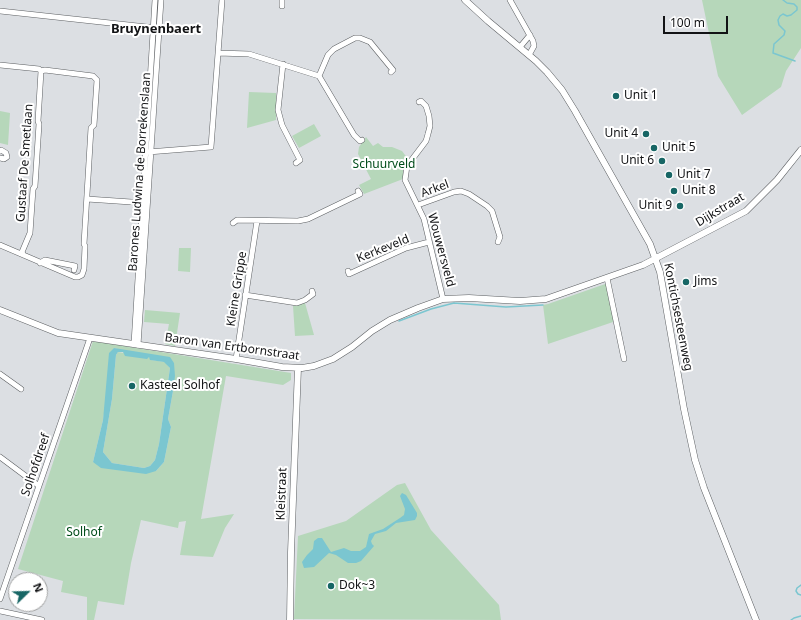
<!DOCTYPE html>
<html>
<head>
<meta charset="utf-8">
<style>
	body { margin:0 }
	#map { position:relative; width:801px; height:620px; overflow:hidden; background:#dcdfe3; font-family:"Noto Sans",sans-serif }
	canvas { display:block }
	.north { position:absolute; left:8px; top:572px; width:40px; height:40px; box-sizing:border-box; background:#fff; border:1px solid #a0a1a1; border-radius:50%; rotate:67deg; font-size:11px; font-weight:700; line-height:16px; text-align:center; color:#121315 }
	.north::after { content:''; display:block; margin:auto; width:14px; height:18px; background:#176665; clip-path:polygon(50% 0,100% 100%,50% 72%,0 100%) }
	.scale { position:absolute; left:663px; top:16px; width:65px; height:18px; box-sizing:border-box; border:2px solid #121315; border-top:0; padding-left:5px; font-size:12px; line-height:14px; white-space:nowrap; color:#121315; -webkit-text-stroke:3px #fff; paint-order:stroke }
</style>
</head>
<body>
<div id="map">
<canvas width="801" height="620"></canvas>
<div class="north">N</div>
<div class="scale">100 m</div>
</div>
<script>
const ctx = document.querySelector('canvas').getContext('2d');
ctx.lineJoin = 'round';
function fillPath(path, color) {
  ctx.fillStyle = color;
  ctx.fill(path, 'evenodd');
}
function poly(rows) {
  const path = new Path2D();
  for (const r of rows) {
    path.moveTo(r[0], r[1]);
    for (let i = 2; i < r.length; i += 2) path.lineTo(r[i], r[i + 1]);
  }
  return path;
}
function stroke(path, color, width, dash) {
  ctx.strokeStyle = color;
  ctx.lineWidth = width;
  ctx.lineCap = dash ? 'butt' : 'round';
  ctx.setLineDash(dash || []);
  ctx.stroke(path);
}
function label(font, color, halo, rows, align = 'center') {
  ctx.font = font + ' "Noto Sans",sans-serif';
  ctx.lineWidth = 4;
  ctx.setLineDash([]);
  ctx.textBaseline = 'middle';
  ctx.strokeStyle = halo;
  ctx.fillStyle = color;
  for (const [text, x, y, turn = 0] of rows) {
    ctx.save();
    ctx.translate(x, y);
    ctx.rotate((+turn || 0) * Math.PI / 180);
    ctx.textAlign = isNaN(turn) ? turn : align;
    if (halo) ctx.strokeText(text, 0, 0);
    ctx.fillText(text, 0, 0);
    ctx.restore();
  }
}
fillPath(poly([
	[702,0,801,0,801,48,786,71,781,87,742,115,718,76],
	[249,92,276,93,276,120,247,128],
	[0,111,10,113,8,145,0,143],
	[314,124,321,136,299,148,292,136],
	[366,137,373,146,378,143,383,147,392,147,402,151,408,159,403,168,403,179,364,194,359,185,371,179,358,154,359,147],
	[179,248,191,248,190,272,178,271],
	[608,283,616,321,548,344,543,305,548,304],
	[305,303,314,335,295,336,293,306],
	[145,310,180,313,175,346,165,344,169,324,144,322],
	[93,341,291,373,291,380,283,385,226,376,201,519,234,514,225,528,213,557,180,555,186,521,179,522,178,528,141,520,131,563,124,605,98,601,94,620,87,620,87,597,61,592,63,581,18,569],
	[114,348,174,363,173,391,168,419,171,427,164,462,156,471,93,462,103,420],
	[118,352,149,357,151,360,165,362,170,368,159,444,155,460,150,466,144,468,112,463,103,452,112,399,116,355],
	[405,483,431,530,499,605,501,620,294,619,298,536,346,521,397,485]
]), '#b6d7ba');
fillPath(poly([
	[114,348,170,357,174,363,175,376,173,391,168,419,171,427,164,462,156,471,146,474,101,468,93,462,103,420,109,353],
	[118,352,123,352,125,356,147,359,149,357,150,360,164,362,170,368,159,444,155,460,150,466,144,468,112,463,103,452,112,399,116,355],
	[402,493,406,495,417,513,417,516,415,520,396,523,386,531,375,534,371,541,372,544,374,546,361,561,356,563,348,563,336,555,329,553,314,567,304,568,302,562,307,555,313,549,314,541,318,538,322,538,331,552,344,548,351,551,360,551,366,547,369,534,383,529,400,518,404,515,405,509,400,496]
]), '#7bc6d0');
stroke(poly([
	[783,0,787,3,794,4,797,7,797,10,791,15,787,16,783,14,780,16,778,20,779,25,785,31,784,35,774,44,773,53,795,61],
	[399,321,431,309,454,303,506,307,543,305],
	[801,585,797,588,796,591,798,594,801,595],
	[791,620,794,618,801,616]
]), '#7bc6d0', 1.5);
const minor = poly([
	[282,0,282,6],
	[510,0,533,41,534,46,529,55],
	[0,11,156,28],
	[520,47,530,35],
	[218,53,249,54,319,76,354,135,360,141,362,140],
	[283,64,278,110,282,125,300,160,296,163],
	[0,65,39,69,41,71,45,70,93,76,97,80,94,125,91,128,84,244,85,246,84,269,82,275,78,277,75,277,0,245],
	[319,76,328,55,334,49,355,38,360,38,370,42,393,70,391,72],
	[419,102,421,101,426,106,429,116,430,126,428,134,426,141,407,166,405,180,424,219,443,299],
	[0,151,1,150,6,153,7,157,4,159,0,158],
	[148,152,211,147,222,0],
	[87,199,146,203],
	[418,205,454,192,461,191,469,194,487,206,492,211,500,237,498,242],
	[233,223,237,220,298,221,308,219,360,194,358,191],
	[23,254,22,252,30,233,33,189,35,186,39,124,38,121,41,71],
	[40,263,45,260,75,266,74,270],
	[348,271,349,274,406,248,429,242],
	[607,278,624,359],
	[245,295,297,303,305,300,313,294,312,291],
	[134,344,155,0],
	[138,345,161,0],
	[236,359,257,221],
	[0,374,21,389],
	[0,457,39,486],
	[0,599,90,338],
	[0,611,42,620]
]);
const tertiary = poly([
	[465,0,488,21,536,61,547,72,562,90,575,111,650,244,660,272,684,409,695,460,704,488,756,620],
	[0,310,58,333,236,359,282,367,302,368,314,366,333,359,352,347,372,331,390,320,418,308,443,299,469,298,520,301,546,299,643,265,746,211,777,180,801,150],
	[290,620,291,552,298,368]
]);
stroke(minor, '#5c5f62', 6);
stroke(tertiary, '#5c5f62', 7);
stroke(minor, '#fff', 5);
stroke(tertiary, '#fff', 6);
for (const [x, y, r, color] of [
	[616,96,4,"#176665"],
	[646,134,4,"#176665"],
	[654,148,4,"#176665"],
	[662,161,4,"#176665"],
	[669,175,4,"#176665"],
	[674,191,4,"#176665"],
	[680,206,4,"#176665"],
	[686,282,4,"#176665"],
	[132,386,4,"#176665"],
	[331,586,4,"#176665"]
]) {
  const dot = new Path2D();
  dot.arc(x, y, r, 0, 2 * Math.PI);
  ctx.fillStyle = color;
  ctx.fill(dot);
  stroke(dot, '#fff', 1.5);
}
label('12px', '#121315', '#fff', [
	["Unit 1",624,96],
	["Unit 4",638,134,"right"],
	["Unit 5",662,148],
	["Unit 6",654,161,"right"],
	["Unit 7",677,175],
	["Unit 8",682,191],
	["Unit 9",672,206,"right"],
	["Jims",694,282],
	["Kasteel Solhof",140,386],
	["Dok~3",339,586]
], 'left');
label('12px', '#121315', '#fff', [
	["Gustaaf De Smetlaan",25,163,-86],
	["Barones Ludwina de Borrekenslaan",140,172,-86],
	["Arkel",435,189,-20],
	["Dijkstraat",720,210,-31],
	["Kerkeveld",383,249,-22],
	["Wouwersveld",441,250,75],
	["Kleine Grippe",237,289,-81],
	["Kontichsesteenweg",678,317,79],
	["Baron van Ertbornstraat",232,347,8],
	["Solhofdreef",36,465,-71],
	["Kleistraat",282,494,-88]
]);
label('12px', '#004c1a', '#fff', [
	["Schuurveld",384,165],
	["Solhof",84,533]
]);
label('bold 13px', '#121315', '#fff', [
	["Bruynenbaert",156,29]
]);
</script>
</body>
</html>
